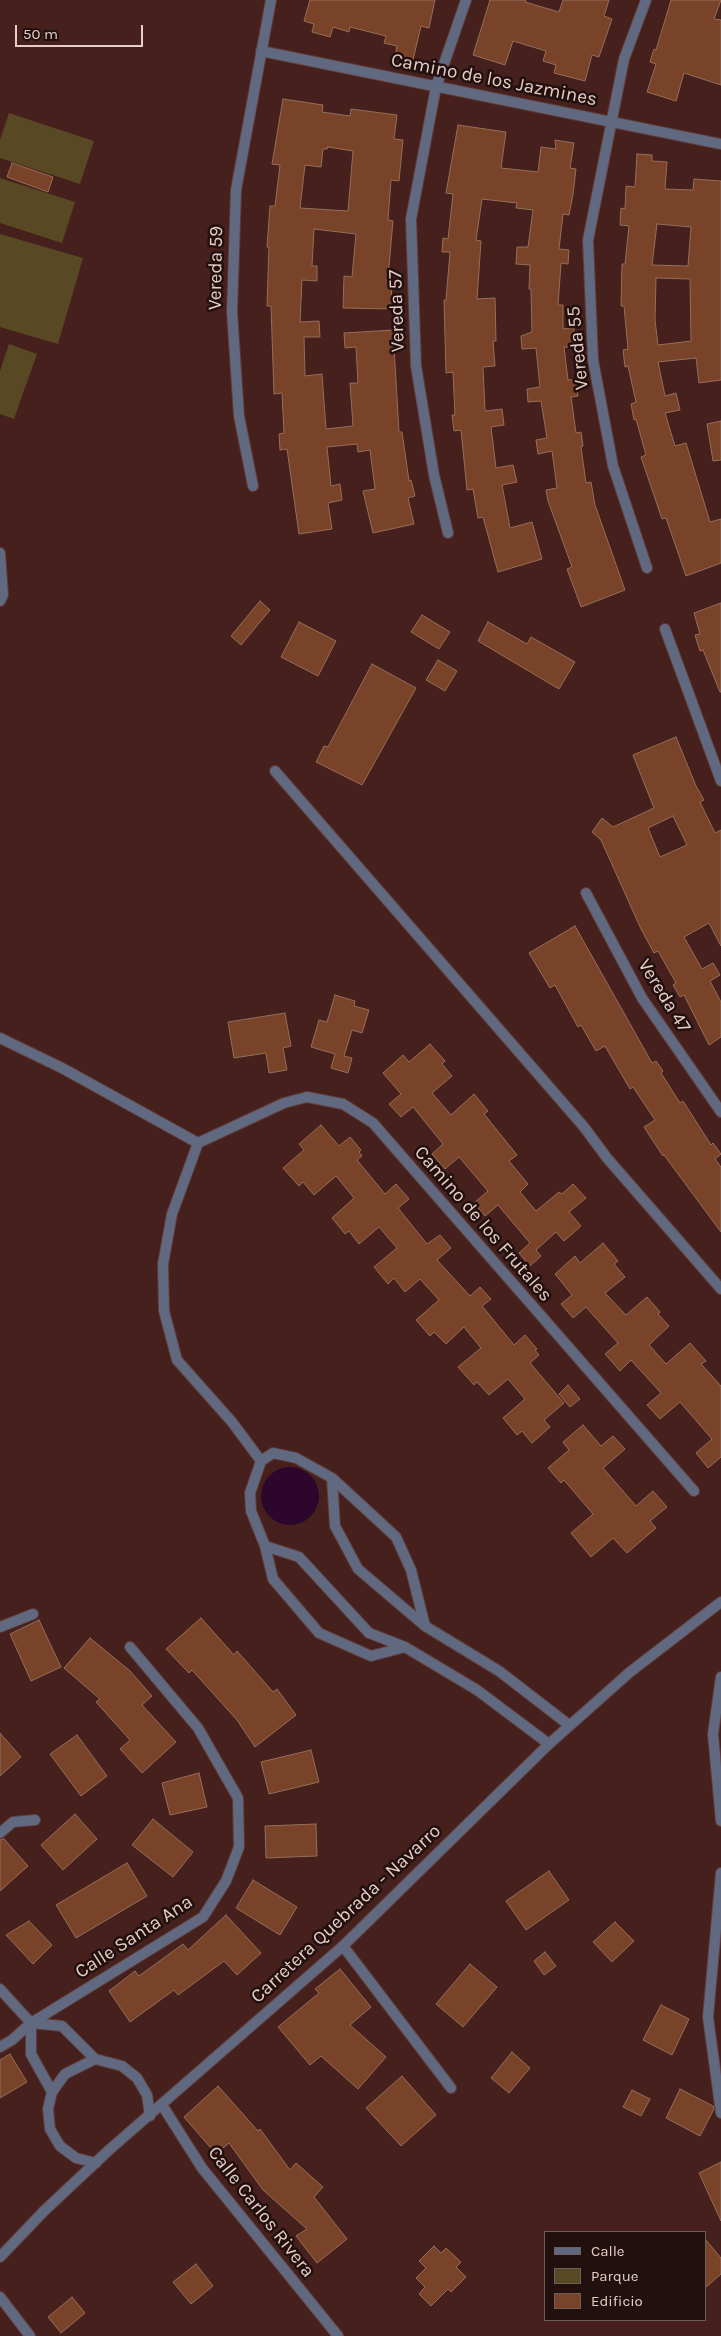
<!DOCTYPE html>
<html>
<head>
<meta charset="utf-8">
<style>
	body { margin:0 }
	#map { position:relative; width:721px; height:2336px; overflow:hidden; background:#46201c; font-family:Karla,sans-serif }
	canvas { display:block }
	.legend { position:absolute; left:544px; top:2231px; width:162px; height:90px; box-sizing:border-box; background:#21100e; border:1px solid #705c59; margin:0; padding:6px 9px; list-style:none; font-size:15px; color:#e7cdc9 }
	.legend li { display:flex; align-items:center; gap:10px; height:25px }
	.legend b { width:25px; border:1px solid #705c59 }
	.scale { position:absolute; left:15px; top:25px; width:128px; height:22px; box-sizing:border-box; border:2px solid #e7cdc9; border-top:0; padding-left:6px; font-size:15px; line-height:18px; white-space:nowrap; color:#e7cdc9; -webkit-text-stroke:4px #21100e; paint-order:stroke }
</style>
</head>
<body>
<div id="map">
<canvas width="721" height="2336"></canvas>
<ul class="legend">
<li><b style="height:6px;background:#606980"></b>Calle</li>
<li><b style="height:14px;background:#584823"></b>Parque</li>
<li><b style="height:14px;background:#784328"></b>Edificio</li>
</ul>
<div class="scale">50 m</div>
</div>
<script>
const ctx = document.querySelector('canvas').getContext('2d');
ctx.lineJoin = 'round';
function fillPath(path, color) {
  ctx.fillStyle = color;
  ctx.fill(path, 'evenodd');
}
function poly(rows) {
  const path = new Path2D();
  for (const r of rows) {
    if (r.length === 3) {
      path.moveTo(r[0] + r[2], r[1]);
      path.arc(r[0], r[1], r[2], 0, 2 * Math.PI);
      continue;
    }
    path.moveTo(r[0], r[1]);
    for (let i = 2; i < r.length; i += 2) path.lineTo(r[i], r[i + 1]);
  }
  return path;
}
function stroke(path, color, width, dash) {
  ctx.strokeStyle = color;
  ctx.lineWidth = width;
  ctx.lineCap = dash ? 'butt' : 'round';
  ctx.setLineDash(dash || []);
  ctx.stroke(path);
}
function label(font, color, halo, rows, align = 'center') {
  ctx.font = font + ' Karla,sans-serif';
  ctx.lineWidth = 5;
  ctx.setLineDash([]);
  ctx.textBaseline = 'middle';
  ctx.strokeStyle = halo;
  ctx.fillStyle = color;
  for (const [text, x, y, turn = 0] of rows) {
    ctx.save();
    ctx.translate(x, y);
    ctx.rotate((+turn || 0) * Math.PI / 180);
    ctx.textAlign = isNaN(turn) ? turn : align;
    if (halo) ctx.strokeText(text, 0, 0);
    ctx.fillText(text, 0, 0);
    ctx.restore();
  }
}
fillPath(poly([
	[9,113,94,141,80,184,0,158,0,140],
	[0,178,75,202,62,243,0,223],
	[0,234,83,258,58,344,0,327],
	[9,344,37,354,14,419,0,414,0,371]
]), '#584823');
fillPath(poly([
	[290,1496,29]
]), '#2c062d');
const building = poly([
	[310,0,435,0,429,28,421,26,413,60,395,56,397,46,384,43,386,36,350,27,349,32,333,27,330,37,312,32,314,24,304,21,310,0],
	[490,0,526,0,525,2,559,12,563,0,609,0,604,16,612,19,599,57,592,55,585,81,554,73,556,65,543,61,546,51,513,41,505,65,473,55,490,0],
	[671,0,721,0,714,19,721,20,721,85,684,73,676,101,647,92,656,64,650,62,654,49,656,50,671,0],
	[283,99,323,105,322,112,350,116,351,109,397,115,394,139,403,140,399,181,391,180,388,220,393,221,388,277,392,277,391,309,343,308,344,276,352,277,356,234,314,229,312,266,317,266,317,281,302,280,300,322,319,321,320,337,304,337,305,376,322,374,326,429,353,426,350,383,358,383,356,347,345,348,344,333,393,330,399,432,402,432,409,481,411,480,415,496,408,498,414,524,373,533,363,491,375,489,370,450,358,452,357,444,327,447,331,486,340,484,342,500,328,503,332,529,299,534,287,449,280,450,279,434,284,433,282,393,274,394,271,306,267,306,269,247,267,247,270,206,275,206,280,165,272,164,283,99],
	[328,147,353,151,348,211,300,208,305,165,321,167,323,149,327,149,328,147],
	[458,125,506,132,501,168,538,172,541,147,556,149,555,140,574,143,570,168,576,169,573,194,569,215,563,214,559,249,569,250,568,264,561,263,558,305,563,305,563,329,574,328,574,347,564,347,568,380,576,379,578,396,571,397,576,433,581,432,583,446,581,447,586,483,591,482,595,505,625,590,581,607,567,569,572,567,548,501,546,490,557,488,552,451,538,454,536,440,547,438,541,401,528,402,527,389,540,387,536,348,522,349,521,336,532,332,531,289,529,289,530,265,516,264,517,247,528,247,533,210,516,208,517,203,482,199,476,240,481,241,477,299,495,298,496,341,493,341,495,366,483,367,485,411,502,409,504,425,491,427,496,468,513,465,517,482,502,485,510,528,532,522,542,559,498,572,483,517,478,518,473,489,467,490,461,430,454,431,452,415,455,415,453,372,446,373,444,300,446,300,450,252,442,252,443,238,448,239,453,194,446,193,458,125],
	[637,154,652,155,652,161,667,162,665,189,693,190,694,179,721,181,721,380,699,383,696,358,658,362,665,396,676,393,680,410,665,413,675,446,686,443,710,522,721,519,721,563,686,576,666,518,662,519,641,457,646,455,636,419,634,420,631,404,636,402,628,366,625,367,623,350,628,349,624,306,621,306,622,264,625,264,629,226,620,225,621,208,625,209,626,186,635,187,637,154],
	[657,224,691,227,688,266,652,265,657,224],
	[656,278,690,279,691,341,658,345,655,320,656,278],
	[12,163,53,177,48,192,7,177,12,163],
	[721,421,721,460,713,461,707,424,721,421],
	[260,601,270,610,241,645,231,636,260,601],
	[721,603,721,692,720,692,703,650,700,651,695,635,700,634,694,613,721,603],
	[422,615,450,632,439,649,411,632,422,615],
	[299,622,336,641,318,676,281,657,299,622],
	[488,622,527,644,531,637,575,662,559,689,478,641,488,622],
	[438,660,457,671,445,691,426,680,438,660],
	[372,664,416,688,362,785,316,762,324,746,328,747,372,664],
	[676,737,696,786,704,800,700,802,715,833,721,830,721,946,709,923,684,937,702,969,713,963,720,975,710,981,721,1002,721,1037,709,1045,684,995,680,997,673,985,676,983,658,951,654,953,641,929,601,840,592,832,602,818,613,827,654,808,633,755,676,737],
	[673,816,687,845,660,857,648,828,673,816],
	[575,926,652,1063,656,1061,663,1071,661,1073,680,1103,683,1101,711,1145,713,1143,721,1154,715,1159,721,1167,721,1232,664,1155,663,1156,644,1127,655,1120,633,1087,630,1089,605,1046,596,1051,581,1025,578,1027,555,985,550,988,529,953,575,926],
	[335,995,355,1001,354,1006,369,1010,362,1033,352,1030,344,1056,352,1058,348,1073,331,1068,335,1054,311,1047,319,1020,327,1022,335,995],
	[285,1013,291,1046,283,1048,287,1070,269,1073,266,1053,234,1058,228,1022,285,1013],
	[430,1044,445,1061,442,1064,452,1076,432,1093,451,1115,474,1094,488,1111,484,1114,517,1155,509,1161,528,1184,520,1192,536,1211,559,1192,562,1194,573,1184,586,1198,569,1212,581,1226,564,1241,556,1232,536,1250,541,1256,530,1266,519,1253,530,1243,498,1205,485,1216,474,1203,488,1191,459,1157,445,1169,432,1154,443,1144,413,1107,401,1117,389,1104,401,1094,383,1073,403,1055,409,1062,430,1044],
	[321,1125,339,1146,350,1137,361,1150,359,1152,362,1156,357,1160,385,1194,396,1184,409,1199,398,1208,427,1244,440,1235,451,1248,437,1260,470,1296,480,1287,491,1299,482,1306,514,1345,525,1335,537,1349,535,1350,539,1355,530,1363,564,1403,544,1420,550,1427,532,1443,522,1431,517,1435,503,1418,525,1399,508,1379,489,1395,477,1382,474,1385,458,1367,481,1348,464,1327,446,1344,434,1332,430,1336,416,1320,439,1300,420,1279,405,1292,394,1278,388,1284,374,1267,397,1248,379,1227,359,1244,349,1231,345,1234,332,1218,354,1198,336,1176,314,1195,303,1182,299,1186,283,1168,304,1150,299,1144,321,1125],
	[603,1243,618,1261,614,1264,625,1277,605,1293,626,1315,647,1297,660,1312,658,1314,669,1326,649,1345,666,1364,690,1343,706,1361,701,1364,721,1386,721,1457,708,1468,696,1453,712,1439,680,1402,660,1419,647,1405,661,1393,631,1360,620,1371,605,1354,618,1343,586,1307,573,1318,561,1304,572,1295,555,1274,575,1256,580,1263,603,1243],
	[568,1385,580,1399,570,1407,559,1394,568,1385],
	[583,1425,601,1446,613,1436,625,1449,603,1468,636,1506,653,1491,667,1507,650,1521,656,1528,627,1553,613,1538,591,1557,571,1533,593,1514,564,1480,561,1483,548,1468,569,1450,563,1442,583,1425],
	[201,1618,234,1655,237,1651,273,1692,277,1689,296,1715,255,1747,237,1720,192,1670,189,1673,166,1649,201,1618],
	[39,1620,61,1667,31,1681,10,1634,39,1620],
	[90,1638,130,1671,152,1696,142,1705,176,1742,142,1773,120,1749,130,1740,96,1702,100,1699,64,1668,90,1638],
	[0,1733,21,1757,0,1776,0,1733],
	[77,1735,107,1776,81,1796,50,1754,77,1735],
	[311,1750,319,1782,269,1794,261,1762,311,1750],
	[199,1773,207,1807,170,1815,162,1783,199,1773],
	[75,1814,97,1839,63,1870,41,1845,75,1814],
	[153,1819,193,1852,173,1877,132,1845,153,1819],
	[316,1824,317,1856,266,1858,265,1826,316,1824],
	[4,1839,28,1866,0,1891,0,1840,4,1839],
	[127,1863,147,1896,76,1938,56,1905,127,1863],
	[549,1871,569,1900,526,1930,506,1901,549,1871],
	[253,1880,297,1907,280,1935,236,1908,253,1880],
	[226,1915,261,1953,237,1975,224,1961,178,1995,174,1990,130,2022,109,1991,135,1971,139,1976,183,1944,188,1950,226,1915],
	[29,1921,52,1945,33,1964,6,1935,29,1921],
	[615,1922,634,1941,612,1962,593,1942,615,1922],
	[545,1952,556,1966,544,1975,534,1961,545,1952],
	[470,1964,497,1987,463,2027,436,2004,470,1964],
	[340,1969,371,2007,350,2025,386,2057,358,2089,321,2056,310,2065,278,2027,319,1993,315,1989,340,1969],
	[661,2005,689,2019,672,2055,643,2040,661,2005],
	[512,2052,530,2068,509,2093,491,2078,512,2052],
	[10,2054,27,2082,0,2098,0,2060,10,2054],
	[402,2076,436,2115,401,2146,366,2108,402,2076],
	[218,2086,258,2131,260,2129,290,2170,296,2163,323,2187,314,2197,347,2239,317,2263,296,2236,307,2229,263,2190,229,2143,216,2154,184,2117,218,2086],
	[680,2089,713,2106,714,2109,700,2136,666,2118,680,2089],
	[632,2090,650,2099,641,2116,623,2107,632,2090],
	[721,2162,721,2221,699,2173,721,2162],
	[705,2239,721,2258,721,2274,705,2288,705,2239],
	[434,2246,441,2253,446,2248,461,2262,456,2267,466,2277,451,2292,448,2289,431,2306,419,2294,425,2287,416,2278,426,2268,419,2261,434,2246],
	[196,2264,213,2286,191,2304,173,2282,196,2264],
	[72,2297,85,2313,61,2333,48,2317,72,2297]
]);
fillPath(building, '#784328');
stroke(building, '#966e5a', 1);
const minor = poly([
	[646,0,624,59,588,240,593,360,613,466,647,568],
	[261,51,721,144],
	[253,486,239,416,232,312,236,190,271,0],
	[448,533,434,475,416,366,411,219,436,87,466,0],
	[0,553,3,595,0,601],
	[665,629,721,781],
	[275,771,584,1127,607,1158,721,1289],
	[586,893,642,998,721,1112],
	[0,1038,62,1068,198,1143],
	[198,1143,284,1103,307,1097,343,1104,373,1123,694,1491],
	[198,1143,172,1214,163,1264,164,1311,177,1360,232,1422,261,1461],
	[332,1478,335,1526,358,1569,425,1626,499,1671,569,1725],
	[265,1546,299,1557,369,1633,405,1647],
	[425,1626,411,1570,396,1537,332,1478,296,1458,273,1453,261,1461,250,1493,251,1511,265,1546,273,1579,319,1633,371,1656,405,1647,477,1690,549,1744],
	[0,1627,33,1614],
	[721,1677,713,1734,721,1821],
	[0,1833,13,1822,35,1820],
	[721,1873,708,2017,721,2113],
	[343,1946,451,2088],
	[0,1989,31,2023,31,2054,52,2092],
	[31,2023,62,2026,95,2059],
	[0,2047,12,2040,31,2023,203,1917,226,1881,239,1847,238,1798,198,1728,130,1647],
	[162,2105,202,2168,338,2336],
	[96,2163,76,2158,60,2146,50,2129,48,2109,52,2092,65,2074,95,2059,122,2066,137,2078,147,2095,150,2116],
	[0,2297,30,2336]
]);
const tertiary = poly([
	[0,2257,44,2211,109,2150,343,1946,549,1744,630,1672,721,1602]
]);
stroke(minor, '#603c38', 12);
stroke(tertiary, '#603c38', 12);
stroke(minor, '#606980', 10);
stroke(tertiary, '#606980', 10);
label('19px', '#e7cdc9', '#21100e', [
	["Camino de los Jazmines",494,80,11],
	["Vereda 59",216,268,-89],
	["Vereda 57",397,311,-92],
	["Vereda 55",578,348,-96],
	["Vereda 47",664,996,58],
	["Camino de los Frutales",483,1224,49],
	["Carretera Quebrada - Navarro",346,1914,-43],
	["Calle Santa Ana",134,1937,-33],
	["Calle Carlos Rivera",261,2212,52]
]);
</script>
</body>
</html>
